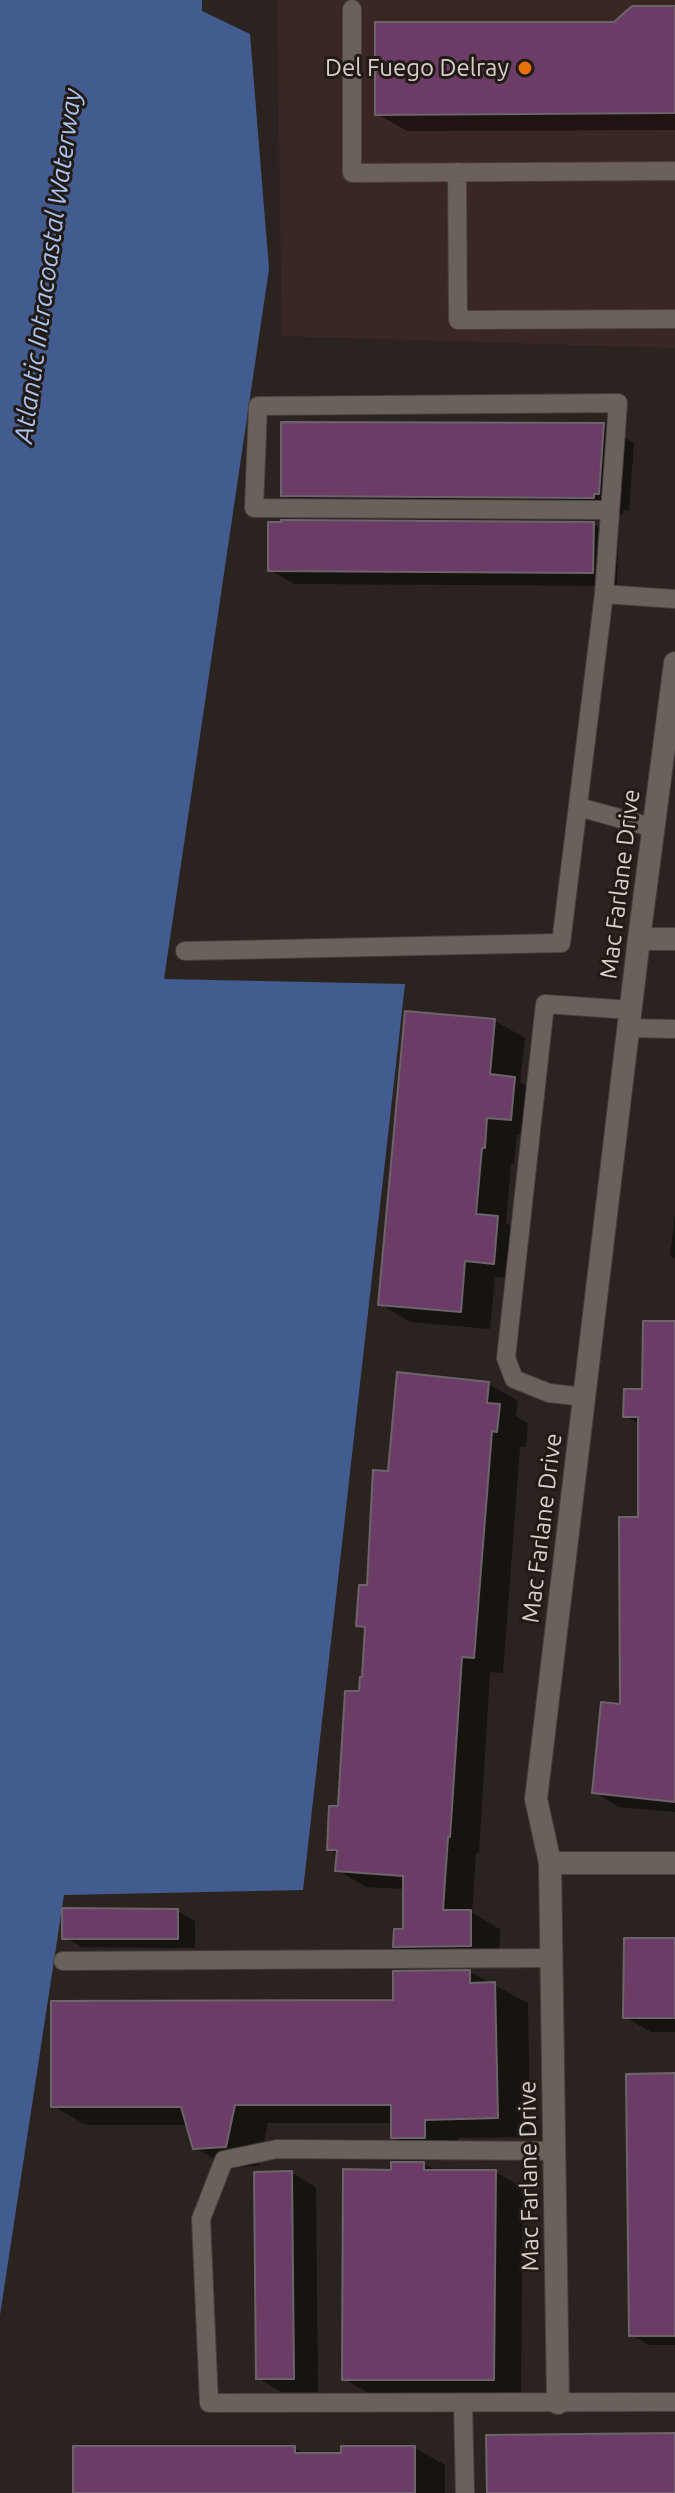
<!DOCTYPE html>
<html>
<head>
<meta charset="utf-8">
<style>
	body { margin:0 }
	canvas { display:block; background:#2b231f }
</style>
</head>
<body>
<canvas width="675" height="2493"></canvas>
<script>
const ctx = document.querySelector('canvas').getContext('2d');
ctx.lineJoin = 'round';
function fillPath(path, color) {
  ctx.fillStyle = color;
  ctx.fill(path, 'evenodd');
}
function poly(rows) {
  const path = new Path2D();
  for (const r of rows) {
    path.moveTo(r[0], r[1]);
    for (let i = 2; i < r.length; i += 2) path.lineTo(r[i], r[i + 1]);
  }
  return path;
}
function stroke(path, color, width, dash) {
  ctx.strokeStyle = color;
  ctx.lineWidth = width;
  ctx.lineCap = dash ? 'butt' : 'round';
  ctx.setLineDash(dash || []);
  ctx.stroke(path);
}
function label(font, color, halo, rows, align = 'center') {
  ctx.font = font + ' Ubuntu,sans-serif';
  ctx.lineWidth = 6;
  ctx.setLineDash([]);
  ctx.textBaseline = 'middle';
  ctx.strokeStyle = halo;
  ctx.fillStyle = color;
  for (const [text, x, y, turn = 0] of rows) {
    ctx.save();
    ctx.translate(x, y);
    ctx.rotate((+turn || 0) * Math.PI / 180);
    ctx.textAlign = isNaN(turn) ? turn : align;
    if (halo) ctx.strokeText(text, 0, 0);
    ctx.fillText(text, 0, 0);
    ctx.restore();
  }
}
fillPath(poly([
	[277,0,675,0,675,348,282,336]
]), '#3a2723');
fillPath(poly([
	[0,0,202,0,202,11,250,34,269,269,164,979,405,984,303,1890,64,1895,0,2315]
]), '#435c8f');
fillPath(poly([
	[675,8,675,130,407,131,377,114,615,24],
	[283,424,604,425,634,443,629,510,623,510,623,514,313,512,283,495],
	[593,524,618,538,617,586,294,584,270,570],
	[495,1021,525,1038,520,1082,544,1096,541,1136,517,1134,514,1164,511,1164,506,1223,527,1236,523,1280,495,1277,490,1329,410,1322,380,1304],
	[675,1215,675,1259,670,1256],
	[675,1323,675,1812,619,1807,594,1792,622,1706,640,1519,640,1424,625,1416,644,1391],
	[489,1384,518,1401,516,1416,528,1423,526,1447,520,1447,503,1673,490,1672,479,1853,476,1853,472,1913,500,1929,499,1962,424,1962,396,1946,405,1931,405,1889,366,1887,337,1870,338,1855,329,1849,340,1809,364,1679,367,1630,358,1625,369,1587,389,1473],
	[178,1911,195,1921,195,1948,82,1947,64,1937],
	[675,1940,675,2032,651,2032,625,2017],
	[470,1972,528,2003,530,2137,458,2138,458,2156,426,2156,393,2137,393,2123,268,2123,259,2166,229,2167,195,2148,188,2125,86,2125,53,2106,395,2002],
	[675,2075,675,2345,649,2345,631,2335],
	[424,2164,438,2172,495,2172,523,2188,521,2395,372,2395,344,2379,392,2172],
	[292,2173,316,2187,318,2392,282,2392,258,2378],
	[294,2448,307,2455,343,2455,415,2448,445,2465,445,2493,75,2493]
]), '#0007');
const building = poly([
	[632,6,675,6,675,113,375,115,375,22,614,22,632,6],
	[281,422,604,423,599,494,594,494,594,498,281,496,281,422],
	[281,520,594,522,593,573,268,571,268,522,281,522,281,520],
	[405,1011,495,1019,490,1074,515,1077,511,1120,487,1118,485,1148,482,1148,476,1214,498,1216,494,1264,465,1261,461,1312,378,1305,405,1011],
	[643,1321,675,1321,675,1802,592,1793,601,1702,620,1704,619,1517,638,1517,638,1417,623,1417,624,1389,642,1389,643,1321],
	[397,1372,489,1382,487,1403,500,1404,497,1432,492,1431,474,1658,462,1657,450,1837,448,1837,443,1910,471,1910,471,1946,393,1947,394,1929,403,1929,403,1876,335,1871,337,1850,327,1850,329,1806,338,1806,345,1691,359,1691,360,1677,362,1677,365,1627,356,1626,359,1585,367,1585,373,1470,388,1471,397,1372],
	[62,1908,178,1909,178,1939,62,1939,62,1908],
	[624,1938,675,1938,675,2018,623,2018,624,1938],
	[470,1970,470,1983,495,1982,498,2118,425,2120,425,2138,391,2138,391,2105,235,2105,226,2147,193,2149,181,2107,51,2107,51,2001,393,2000,393,1971,470,1970],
	[675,2073,675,2336,629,2336,626,2074,675,2073],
	[391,2162,424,2162,424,2170,496,2170,494,2380,342,2380,343,2169,391,2170,391,2162],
	[292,2171,294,2379,256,2379,254,2172,292,2171],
	[675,2433,675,2493,487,2493,486,2435,675,2433],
	[73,2446,295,2446,295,2453,341,2453,341,2446,415,2446,415,2493,73,2493,73,2446]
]);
fillPath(building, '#6b3c65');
stroke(building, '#6c646b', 2);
const service = poly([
	[352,9,352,173,675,171],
	[457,172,458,320,675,319],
	[604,594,675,599],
	[579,807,654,828],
	[185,951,561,943,604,594,618,403,258,406,254,508,610,510],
	[628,1028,675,1029],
	[584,1397,549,1393,514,1379,506,1358,545,1004,631,1010],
	[63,1961,551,1958],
	[554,2151,277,2149,224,2160,201,2219,209,2403,675,2402],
	[463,2403,465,2493]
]);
const minor = poly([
	[639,939,675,939],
	[550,1863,675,1863],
	[558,2403,550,1863,536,1799,639,939,675,663]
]);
stroke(service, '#463f3b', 20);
stroke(minor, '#463f3b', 24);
stroke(service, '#6b615c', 18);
stroke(minor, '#6b615c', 22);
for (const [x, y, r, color] of [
	[525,68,8,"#e8710a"]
]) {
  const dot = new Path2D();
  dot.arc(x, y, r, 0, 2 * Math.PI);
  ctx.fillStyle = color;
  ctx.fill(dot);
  stroke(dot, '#211a15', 3);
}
label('24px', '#d6d0cd', '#211a15', [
	["Del Fuego Delray",509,68]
], 'right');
label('24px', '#d6d0cd', '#211a15', [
	["Mac Farlane Drive",620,884,-83],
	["Mac Farlane Drive",542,1528,-83],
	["Mac Farlane Drive",529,2176,-91]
]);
label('italic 26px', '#abc3f1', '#211a15', [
	["Atlantic Intracoastal Waterway",48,266,-82]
]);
</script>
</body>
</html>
